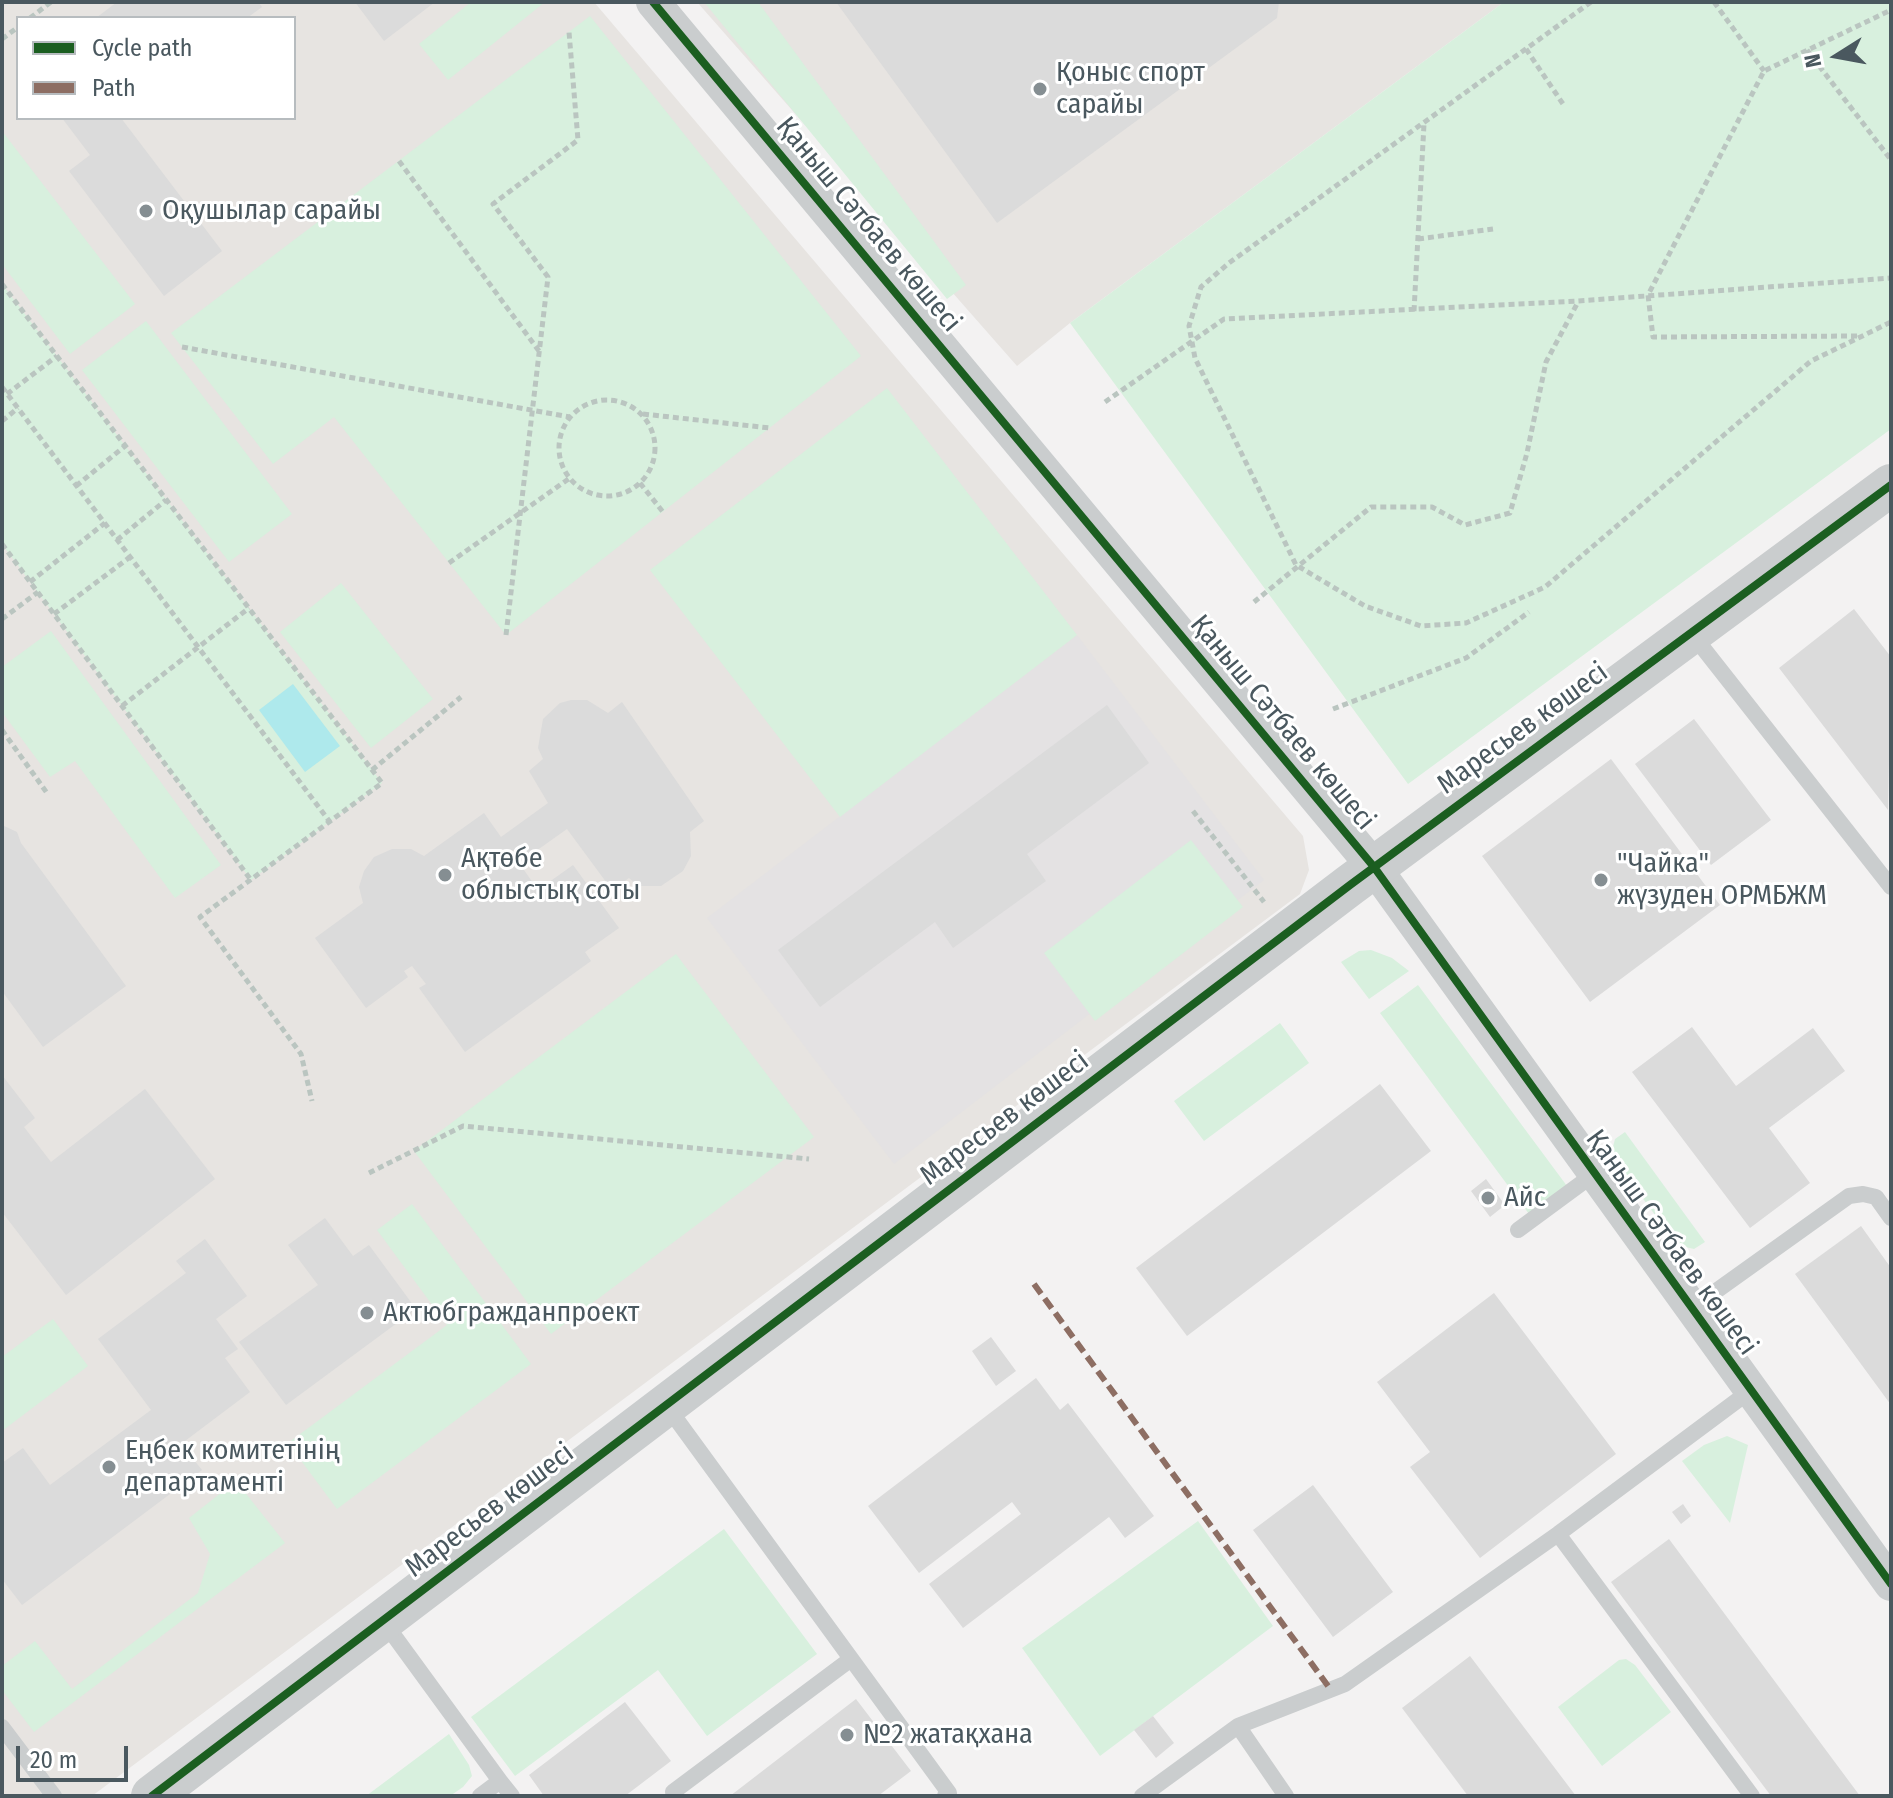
<!DOCTYPE html>
<html>
<head>
<meta charset="utf-8">
<style>
	body { margin:0 }
	#map { position:relative; width:1893px; height:1798px; overflow:hidden; background:#f3f2f2; font-family:"Fira Sans Condensed",sans-serif }
	canvas { display:block }
	.frame { position:absolute; inset:0; border:4px solid #4a585f; pointer-events:none }
	.legend { position:absolute; left:16px; top:16px; width:280px; height:104px; box-sizing:border-box; background:#fff; border:2px solid #b7bcbf; margin:0; padding:10px 14px; list-style:none; font-size:24px; color:#4a585f }
	.legend li { display:flex; align-items:center; gap:16px; height:40px }
	.legend b { width:40px; border:2px solid #b7bcbf }
	.north { position:absolute; left:1797px; top:16px; width:80px; height:80px; -webkit-text-stroke:6px #fff; paint-order:stroke; rotate:259deg; font-size:22px; font-weight:700; line-height:32px; text-align:center; color:#4a585f }
	.north::after { content:''; display:block; margin:auto; width:28px; height:36px; background:#4a585f; clip-path:polygon(50% 0,100% 100%,50% 72%,0 100%) }
	.scale { position:absolute; left:16px; top:1746px; width:112px; height:36px; box-sizing:border-box; border:4px solid #4a585f; border-top:0; padding-left:10px; font-size:24px; line-height:28px; white-space:nowrap; color:#4a585f; -webkit-text-stroke:6px #fff; paint-order:stroke }
</style>
</head>
<body>
<div id="map">
<canvas width="1893" height="1798"></canvas>
<div class="frame"></div>
<ul class="legend">
<li><b style="height:10px;background:#1b5e20"></b>Cycle path</li>
<li><b style="height:10px;background:#8d6e63"></b>Path</li>
</ul>
<div class="north">N</div>
<div class="scale">20 m</div>
</div>
<script>
const ctx = document.querySelector('canvas').getContext('2d');
ctx.lineJoin = 'round';
function fillPath(path, color) {
  ctx.fillStyle = color;
  ctx.fill(path, 'evenodd');
}
function poly(rows) {
  const path = new Path2D();
  for (const r of rows) {
    if (r.length === 3) {
      path.moveTo(r[0] + r[2], r[1]);
      path.arc(r[0], r[1], r[2], 0, 2 * Math.PI);
      continue;
    }
    path.moveTo(r[0], r[1]);
    for (let i = 2; i < r.length; i += 2) path.lineTo(r[i], r[i + 1]);
  }
  return path;
}
function stroke(path, color, width, dash) {
  ctx.strokeStyle = color;
  ctx.lineWidth = width;
  ctx.lineCap = dash ? 'butt' : 'round';
  ctx.setLineDash(dash || []);
  ctx.stroke(path);
}
function label(font, color, halo, rows, align = 'center') {
  ctx.font = font + ' "Fira Sans Condensed",sans-serif';
  ctx.lineWidth = 6;
  ctx.setLineDash([]);
  ctx.textBaseline = 'middle';
  ctx.strokeStyle = halo;
  ctx.fillStyle = color;
  for (const [text, x, y, turn = 0] of rows) {
    ctx.save();
    ctx.translate(x, y);
    ctx.rotate((+turn || 0) * Math.PI / 180);
    ctx.textAlign = isNaN(turn) ? turn : align;
    if (halo) ctx.strokeText(text, 0, 0);
    ctx.fillText(text, 0, 0);
    ctx.restore();
  }
}
fillPath(poly([
	[2,2,594,2,1303,836,1309,870,1300,894,92,1796,2,1796],
	[18,18,294,18,294,118,18,118],
	[697,2,1504,2,1070,323,1017,366]
]), '#e7e4e1');
fillPath(poly([
	[1077,635,1264,880,894,1164,707,918]
]), '#e4e2e3');
fillPath(poly([
	[471,2,545,2,448,80,419,44],
	[704,2,758,2,966,285,947,299],
	[1504,2,1891,2,1891,429,1408,784,1070,323],
	[590,16,861,356,506,635,334,417,273,464,171,333],
	[2,131,135,304,70,354,2,264],
	[2,284,382,783,251,880,2,544],
	[146,321,292,514,229,562,82,370],
	[887,388,1077,635,840,817,650,570],
	[341,583,433,699,371,748,280,632],
	[51,631,221,865,175,898,75,761,50,777,2,712,2,667],
	[1191,840,1243,907,1095,1021,1044,953],
	[1371,950,1392,958,1409,971,1369,999,1341,962,1359,951],
	[676,954,814,1137,551,1334,414,1151],
	[1418,985,1567,1186,1529,1214,1380,1013],
	[1280,1023,1309,1063,1204,1141,1174,1101],
	[1625,1132,1705,1242,1694,1249,1677,1245,1611,1155,1615,1139],
	[412,1204,531,1364,337,1509,288,1443,447,1325,377,1230],
	[53,1319,88,1366,2,1431,2,1357],
	[1727,1436,1748,1445,1730,1523,1682,1461,1704,1445],
	[236,1481,285,1543,34,1732,2,1690,2,1666,35,1641,72,1689,198,1593,210,1554,189,1518],
	[1198,1521,1273,1626,1100,1756,1022,1648],
	[724,1529,817,1654,707,1736,658,1670,515,1776,471,1717],
	[1626,1659,1635,1665,1671,1712,1602,1766,1558,1707,1619,1660],
	[449,1734,469,1765,472,1776,463,1787,450,1796,366,1796]
]), '#d8f0de');
fillPath(poly([
	[293,684,340,746,305,772,259,710]
]), '#aee9ec');
fillPath(poly([
	[117,2,258,2,262,7,247,18,96,18],
	[355,2,435,2,384,41],
	[836,2,1279,2,1277,18,997,223],
	[62,118,121,118,222,251,164,296,69,171,90,155],
	[1854,609,1891,657,1888,810,1779,668],
	[571,700,587,700,608,713,622,702,704,821,690,832,691,856,683,871,661,886,638,886,629,878,612,890,567,829,519,863,538,890,573,865,619,928,585,952,591,961,465,1052,419,988,426,984,412,966,404,971,408,977,366,1008,315,938,363,903,359,887,364,871,374,857,392,849,411,849,424,856,484,813,501,837,548,803,529,771,543,759,538,748,543,719,560,703],
	[1107,705,1149,763,1027,854,1046,881,953,948,935,922,820,1007,778,950],
	[1694,719,1771,820,1711,865,1635,764],
	[1611,759,1720,905,1590,1002,1482,856],
	[2,825,17,832,21,843,126,986,43,1047,2,991],
	[1692,1027,1736,1086,1813,1028,1845,1071,1769,1128,1810,1183,1750,1228,1632,1072],
	[2,1075,35,1118,24,1127,51,1162,145,1089,215,1179,66,1295,2,1212],
	[1380,1084,1431,1151,1187,1336,1136,1268],
	[1486,1179,1505,1205,1490,1217,1471,1191],
	[325,1218,353,1256,369,1245,416,1309,286,1405,239,1342,318,1285,288,1245],
	[1861,1226,1891,1268,1891,1405,1795,1274],
	[205,1239,247,1296,216,1319,238,1349,225,1358,250,1392,181,1444,202,1470,22,1605,2,1579,2,1463,23,1448,50,1485,151,1410,98,1339,186,1273,176,1261],
	[1494,1293,1616,1454,1480,1558,1410,1467,1430,1452,1377,1382],
	[991,1337,1016,1371,996,1386,972,1351],
	[1036,1378,1060,1410,1068,1403,1154,1516,1125,1538,1109,1517,963,1628,929,1584,1021,1514,1012,1502,919,1573,868,1506],
	[1313,1485,1393,1592,1333,1637,1253,1530],
	[1683,1504,1691,1516,1681,1524,1672,1512],
	[1669,1539,1860,1796,1771,1796,1611,1582],
	[1470,1656,1576,1796,1468,1796,1402,1708],
	[856,1699,911,1771,878,1796,730,1796],
	[625,1702,671,1761,625,1796,544,1796,529,1775],
	[1153,1716,1174,1743,1156,1758,1134,1730]
]), '#dbdbdb');
stroke(poly([
	[1591,2,1229,263,1201,287,1189,326,1195,358,1296,565,1365,606,1421,626,1466,623,1545,587,1811,361,1891,322],
	[1714,2,1764,71],
	[30,18,51,2],
	[2,39,18,27],
	[1526,49,1563,104],
	[1807,50,1891,160],
	[399,161,539,351],
	[1418,239,1493,229],
	[2,284,382,783,200,917,301,1054,312,1101],
	[1414,311,1424,124],
	[1857,336,1653,337,1648,295,1764,71,1891,10],
	[182,347,570,417],
	[2,387,330,822],
	[7,394,57,356],
	[607,448,48],
	[1105,402,1224,319,1578,301,1891,278],
	[643,414,770,428],
	[2,421,18,408],
	[640,483,663,512],
	[76,486,125,446],
	[117,540,166,500],
	[2,544,251,880],
	[449,563,570,478],
	[30,582,105,523],
	[1254,602,1371,507,1432,507,1465,525,1510,513,1527,453,1546,362,1578,302],
	[54,614,130,557],
	[2,619,38,592],
	[506,635,548,277,493,204,578,140,569,32],
	[122,706,249,608],
	[1333,709,1466,658,1529,612],
	[2,730,47,793],
	[372,770,461,697],
	[1193,811,1264,902],
	[369,1173,463,1126,809,1159]
]), '#bac5c0', 5, [6, 4]);
stroke(poly([
	[1692,634,1891,887],
	[1518,1230,1594,1174],
	[1691,1309,1849,1196,1863,1194,1876,1197,1891,1218],
	[666,1405,949,1793,945,1796],
	[1558,1534,1752,1796],
	[384,1622,500,1781,480,1796],
	[1238,1726,1286,1796],
	[2,1727,54,1796],
	[500,1781,512,1796],
	[673,1792,851,1659],
	[1142,1796,1238,1726,1345,1684,1558,1534,1750,1391]
]), '#cacdce', 16);
stroke(poly([
	[653,2,1374,867,1891,1584]
]), '#cacdce', 34);
stroke(poly([
	[152,1796,1350,885,1891,485]
]), '#cacdce', 42);
stroke(poly([
	[1034,1284,1331,1690]
]), '#8d6e63', 6, [12, 6]);
stroke(poly([
	[653,2,1374,867,1891,1584],
	[152,1796,1350,885,1891,485]
]), '#1b5e20', 8);
for (const [x, y, r, color] of [
	[1040,89,8,"#858e92"],
	[146,211,8,"#858e92"],
	[445,875,8,"#858e92"],
	[1601,880,8,"#858e92"],
	[1488,1198,8,"#858e92"],
	[367,1313,8,"#858e92"],
	[109,1467,8,"#858e92"],
	[847,1735,8,"#858e92"]
]) {
  const dot = new Path2D();
  dot.arc(x, y, r, 0, 2 * Math.PI);
  ctx.fillStyle = color;
  ctx.fill(dot);
  stroke(dot, '#fff', 3);
}
label('28px', '#4a585f', '#fff', [
	["Қоныс спорт",1056,73],
	["сарайы",1056,105],
	["Оқушылар сарайы",162,211],
	["Ақтөбе",461,859],
	["облыстық соты",461,891],
	["\"Чайка\"",1617,864],
	["жүзуден ОРМБЖМ",1617,896],
	["Айс",1504,1198],
	["Актюбгражданпроект",383,1313],
	["Еңбек комитетінің",125,1451],
	["департаменті",125,1483],
	["№2 жатақхана",863,1735]
], 'left');
label('28px', '#4a585f', '#fff', [
	["Қаныш Сәтбаев көшесі",868,225,50],
	["Қаныш Сәтбаев көшесі",1282,723,50],
	["Маресьев көшесі",1523,729,-36],
	["Маресьев көшесі",1005,1119,-37],
	["Қаныш Сәтбаев көшесі",1671,1243,54],
	["Маресьев көшесі",490,1511,-37]
]);
</script>
</body>
</html>
